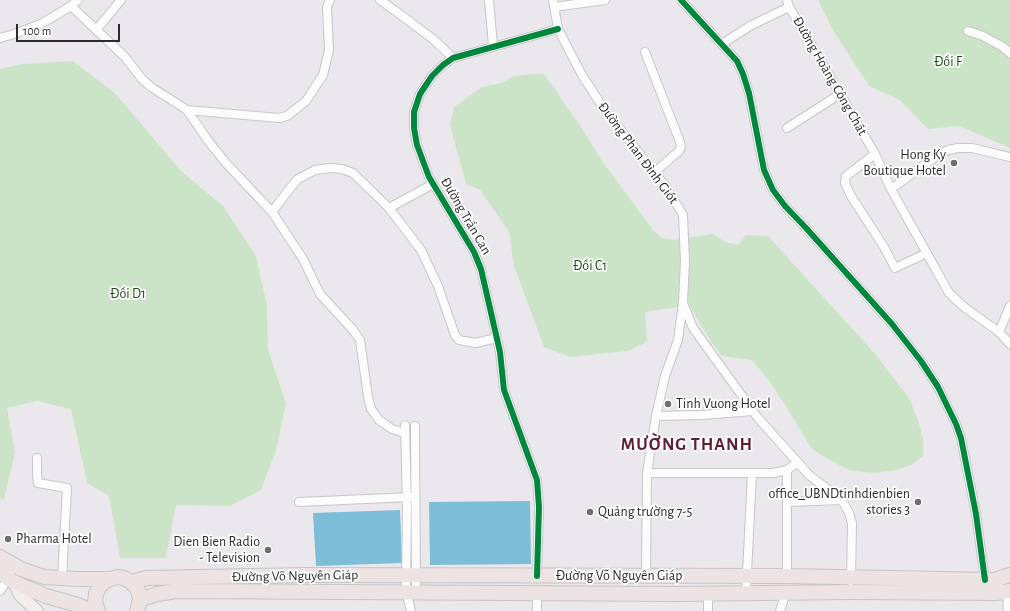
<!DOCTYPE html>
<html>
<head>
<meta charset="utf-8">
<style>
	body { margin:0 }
	#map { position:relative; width:1010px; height:611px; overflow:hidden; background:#eae8ec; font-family:"Alegreya Sans",sans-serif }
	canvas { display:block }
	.scale { position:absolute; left:16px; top:24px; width:104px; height:18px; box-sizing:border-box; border:2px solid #2b2a2c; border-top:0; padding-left:5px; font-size:12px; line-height:14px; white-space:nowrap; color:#2b2a2c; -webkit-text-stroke:3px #fff; paint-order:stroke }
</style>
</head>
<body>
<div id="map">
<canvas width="1010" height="611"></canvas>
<div class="scale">100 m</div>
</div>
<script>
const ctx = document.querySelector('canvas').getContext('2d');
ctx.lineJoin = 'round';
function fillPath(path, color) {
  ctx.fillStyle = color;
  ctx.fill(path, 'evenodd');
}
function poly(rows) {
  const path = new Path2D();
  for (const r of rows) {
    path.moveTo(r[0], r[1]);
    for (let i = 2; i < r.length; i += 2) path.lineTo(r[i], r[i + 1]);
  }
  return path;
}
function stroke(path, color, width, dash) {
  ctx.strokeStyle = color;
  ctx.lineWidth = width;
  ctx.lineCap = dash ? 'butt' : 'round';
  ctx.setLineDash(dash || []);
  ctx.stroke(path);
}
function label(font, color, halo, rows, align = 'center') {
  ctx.font = font + ' "Alegreya Sans",sans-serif';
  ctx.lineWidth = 3.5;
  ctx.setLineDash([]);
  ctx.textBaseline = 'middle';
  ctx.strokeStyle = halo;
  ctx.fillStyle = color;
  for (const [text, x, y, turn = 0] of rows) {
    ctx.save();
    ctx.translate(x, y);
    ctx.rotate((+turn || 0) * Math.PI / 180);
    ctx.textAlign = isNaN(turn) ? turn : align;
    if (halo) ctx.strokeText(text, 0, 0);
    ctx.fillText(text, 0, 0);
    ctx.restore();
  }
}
fillPath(poly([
	[818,0,1010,0,1010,148,959,126,928,129,900,100,869,86,834,32],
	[73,61,116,94,181,171,223,206,256,256,267,306,268,349,286,404,276,450,261,490,230,506,176,505,166,558,120,558,109,496,87,483,71,409,37,401,7,408,15,452,4,500,0,498,0,69,23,64],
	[533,74,544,74,581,127,602,161,653,230,662,238,674,240,713,234,725,242,738,245,746,235,768,236,876,355,909,398,919,423,923,441,923,456,911,465,896,470,875,473,849,470,824,457,811,448,784,403,767,378,752,360,722,356,710,340,689,305,645,312,647,342,628,351,570,357,544,347,514,266,509,232,480,190,466,184,450,125,454,107,482,87,501,83,514,76]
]), '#cbe4c8');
fillPath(poly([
	[530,501,531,564,430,565,429,502],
	[400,510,402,563,316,566,313,513]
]), '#7dbdd7');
const street = poly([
	[380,0,401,15,433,39,453,58],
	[489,0,493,46],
	[553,0,558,29,582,75,604,109,666,187,683,215,685,261,683,303,678,340,665,376,656,416,647,473,646,576],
	[681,0,737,61,743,74,749,93,764,170,773,190,785,206,806,228,892,324,921,361,938,387,956,424,961,438,976,514,985,580],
	[787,0,789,7,797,20,875,154,891,189,949,293,964,307,999,332,1010,344],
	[71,6,125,57,142,79,151,87,187,110,209,142,226,163,272,212,303,259,320,294,353,330,360,340,368,397,371,409,379,420,392,429,405,433],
	[554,7,605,0],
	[97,29,121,0],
	[968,31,983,36,1003,47,1010,53],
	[0,38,11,35,41,24,71,6,78,0],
	[722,44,750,26,789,7],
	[645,52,680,142,681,147,679,151,655,172],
	[187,110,279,118,287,116,306,101,323,75,329,50,327,7,330,0],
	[787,128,840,94],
	[875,154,846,176,845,183,851,196,884,247,895,268,927,253],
	[891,189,938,155,948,150,958,148,972,148,1010,157],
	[389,208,433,184],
	[272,212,291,187,298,179,315,170,330,168,342,169,353,173,389,208,421,250,438,286,455,335,459,340,475,343,497,338],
	[683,303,693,328,758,418,809,475,842,500,849,513,852,523,851,581],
	[999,332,1010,306],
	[656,416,702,415,753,411],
	[405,425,407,507,406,591,411,611],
	[415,426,416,591,415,595],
	[37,458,37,474,38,483,67,488,62,578],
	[647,473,773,473,787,470,798,462],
	[299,502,411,497],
	[787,502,842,500],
	[537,576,539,507,537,480,504,390,500,352,481,269,474,252,429,177,417,145,414,128,414,112,420,94,432,76,443,65,453,58,558,29],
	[787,576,787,470],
	[0,591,10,575],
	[1007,591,1008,611],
	[537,593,537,611],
	[708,593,708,611],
	[746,593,752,473],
	[780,611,786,592]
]);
const primary = poly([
	[14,582,20,595,37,611]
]);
const highway = poly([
	[0,557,21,569,44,577,78,579,110,579],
	[0,572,10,580,25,587,46,596,78,605,90,611],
	[131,582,146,578,305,575,787,576,994,580,1010,575],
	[140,600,157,594,177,591,676,594,851,592,996,593,1010,591],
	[98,611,95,601,96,594,99,587,104,582,110,579,117,577,124,578,131,582,136,587,139,593,140,600,137,611]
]);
stroke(street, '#c7c6c8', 10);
stroke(primary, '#c5c4c6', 14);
stroke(highway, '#c5c4c6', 16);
stroke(street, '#fcfcfc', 8);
stroke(primary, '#f3edec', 12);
stroke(highway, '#ede3e2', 14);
stroke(poly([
	[681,0,737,61,743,74,749,93,764,170,773,190,785,206,806,228,892,324,921,361,938,387,956,424,961,438,976,514,985,580],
	[537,576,539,507,537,480,504,390,500,352,481,269,474,252,429,177,417,145,414,128,414,112,420,94,432,76,443,65,453,58,558,29]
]), '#00873e', 6);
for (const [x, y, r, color] of [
	[954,163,4,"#6e6c6f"],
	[668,404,4,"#6e6c6f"],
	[918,502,4,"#6e6c6f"],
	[590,512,4,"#6e6c6f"],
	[8,539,4,"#6e6c6f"],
	[268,550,4,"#6e6c6f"]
]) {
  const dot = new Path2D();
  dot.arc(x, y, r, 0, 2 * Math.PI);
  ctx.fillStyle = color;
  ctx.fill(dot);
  stroke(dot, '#fff', 1.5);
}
label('14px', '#1a4e12', '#fff', [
	["Đồi F",948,62],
	["Đồi C1",590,266],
	["Đồi D1",128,294]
]);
label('14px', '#2b2a2c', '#fff', [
	["Đường Hoàng Công Chất",830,76,60],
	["Đường Phan Đình Giót",638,153,53],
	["Đường Trần Can",466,216,60],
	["Đường Võ Nguyên Giáp",295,576,-1],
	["Đường Võ Nguyên Giáp",619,576]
]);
label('14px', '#2b2a2c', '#fff', [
	["Hong Ky",946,155],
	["Boutique Hotel",946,171],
	["Tinh Vuong Hotel",676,404,"left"],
	["office_UBNDtinhdienbien",910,494],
	["stories 3",910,510],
	["Quảng trường 7-5",598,512,"left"],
	["Pharma Hotel",16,539,"left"],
	["Dien Bien Radio",260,542],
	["- Television",260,558]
], 'right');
ctx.letterSpacing = '1px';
label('bold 18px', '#621e35', '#fff', [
	["MƯỜNG THANH",687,445]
]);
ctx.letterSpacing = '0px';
</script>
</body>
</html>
